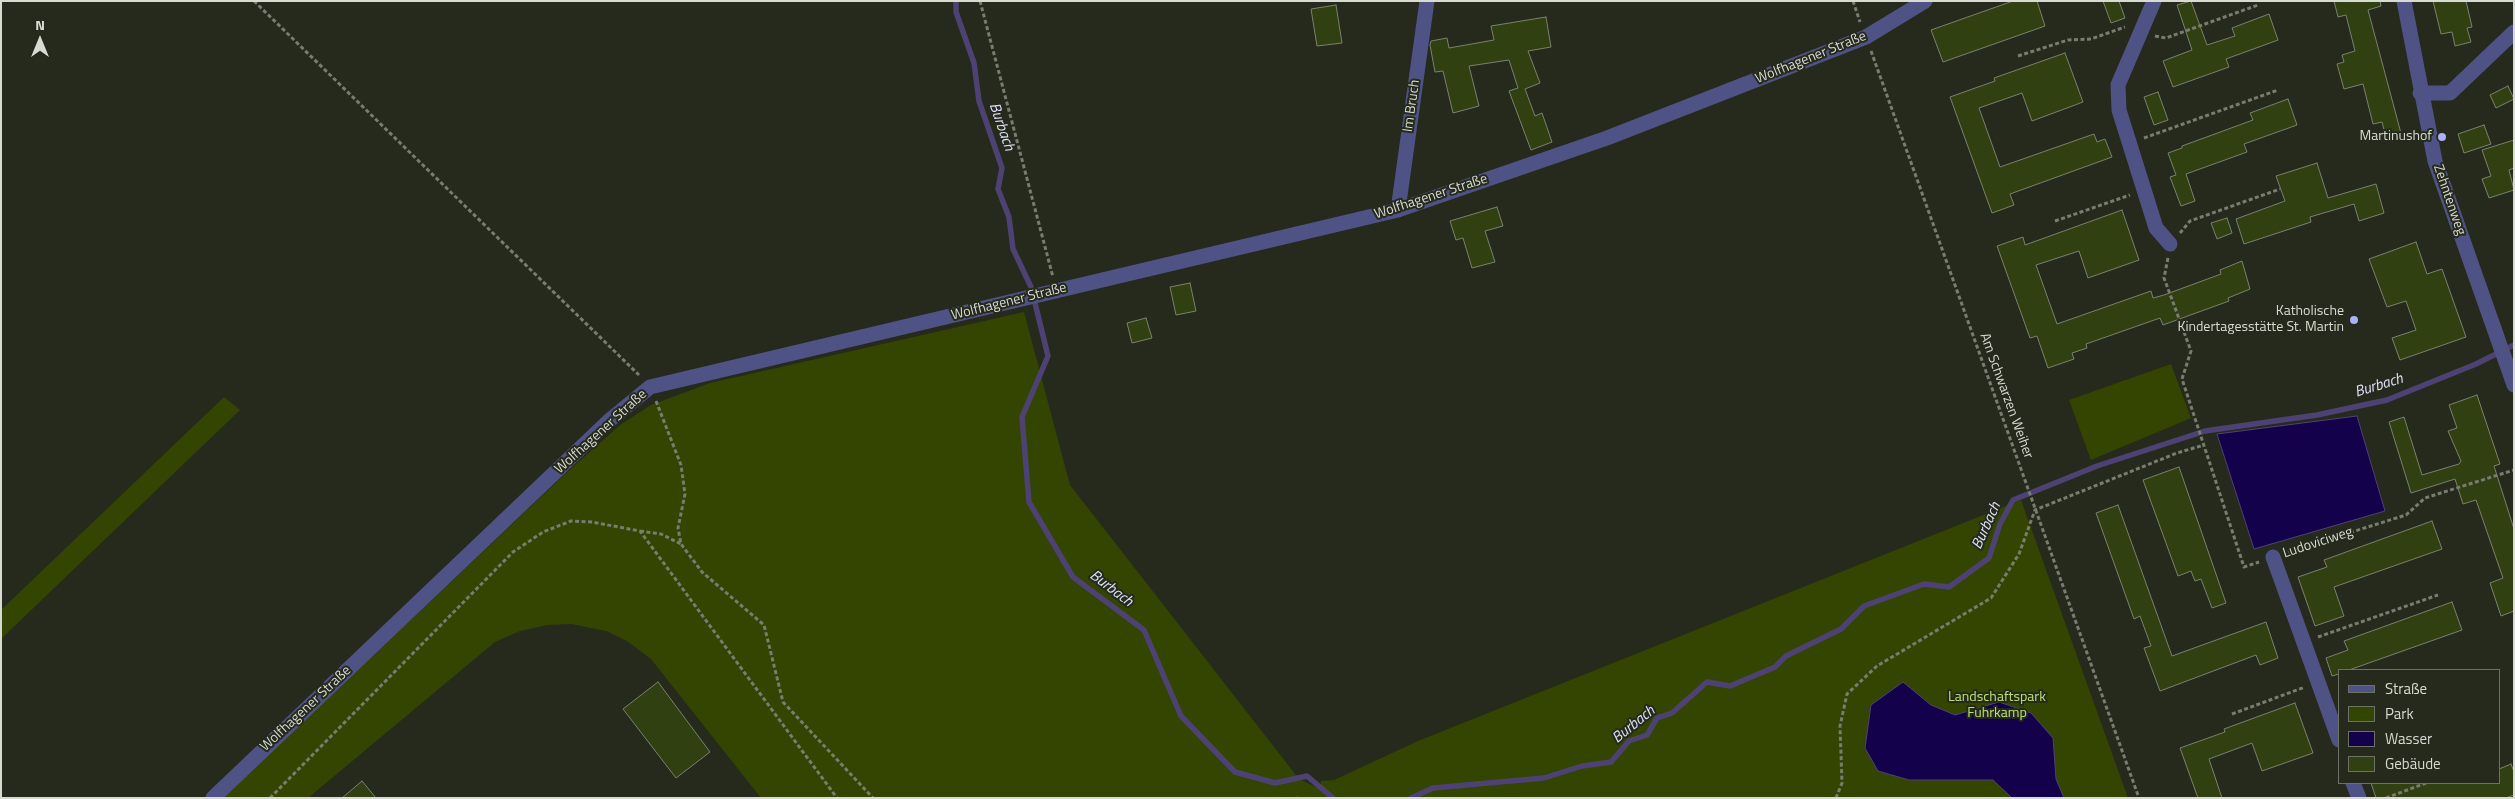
<!DOCTYPE html>
<html>
<head>
<meta charset="utf-8">
<style>
	body { margin:0 }
	#map { position:relative; width:2515px; height:799px; overflow:hidden; background:#252a1d; font-family:"Titillium Web",sans-serif }
	canvas { display:block }
	.frame { position:absolute; inset:0; border:2px solid #d7dbd2; pointer-events:none }
	.legend { position:absolute; left:2338px; top:669px; width:162px; height:115px; box-sizing:border-box; background:#252a1d; border:1px solid #6c7165; margin:0; padding:6px 9px; list-style:none; font-size:15px; color:#d7dbd2 }
	.legend li { display:flex; align-items:center; gap:10px; height:25px }
	.legend b { width:25px; border:1px solid #6c7165 }
	.north { position:absolute; left:15px; top:15px; width:50px; height:50px; -webkit-text-stroke:4px #252a1d; paint-order:stroke; rotate:0deg; font-size:14px; font-weight:700; line-height:20px; text-align:center; color:#d7dbd2 }
	.north::after { content:''; display:block; margin:auto; width:18px; height:22px; background:#d7dbd2; clip-path:polygon(50% 0,100% 100%,50% 72%,0 100%) }
</style>
</head>
<body>
<div id="map">
<canvas width="2515" height="799"></canvas>
<div class="frame"></div>
<ul class="legend">
<li><b style="height:6px;background:#4f5285"></b>Straße</li>
<li><b style="height:14px;background:#334500"></b>Park</li>
<li><b style="height:14px;background:#13014b"></b>Wasser</li>
<li><b style="height:14px;background:#314010"></b>Gebäude</li>
</ul>
<div class="north">N</div>
</div>
<script>
const ctx = document.querySelector('canvas').getContext('2d');
ctx.lineJoin = 'round';
function fillPath(path, color) {
  ctx.fillStyle = color;
  ctx.fill(path, 'evenodd');
}
function poly(rows) {
  const path = new Path2D();
  for (const r of rows) {
    path.moveTo(r[0], r[1]);
    for (let i = 2; i < r.length; i += 2) path.lineTo(r[i], r[i + 1]);
  }
  return path;
}
function stroke(path, color, width, dash) {
  ctx.strokeStyle = color;
  ctx.lineWidth = width;
  ctx.lineCap = dash ? 'butt' : 'round';
  ctx.setLineDash(dash || []);
  ctx.stroke(path);
}
function label(font, color, halo, rows, align = 'center') {
  ctx.font = font + ' "Titillium Web",sans-serif';
  ctx.lineWidth = 4;
  ctx.setLineDash([]);
  ctx.textBaseline = 'middle';
  ctx.strokeStyle = halo;
  ctx.fillStyle = color;
  for (const [text, x, y, turn = 0] of rows) {
    ctx.save();
    ctx.translate(x, y);
    ctx.rotate((+turn || 0) * Math.PI / 180);
    ctx.textAlign = isNaN(turn) ? turn : align;
    if (halo) ctx.strokeText(text, 0, 0);
    ctx.fillText(text, 0, 0);
    ctx.restore();
  }
}
fillPath(poly([
	[1024,312,1070,485,1299,779,1320,789,1321,781,1334,780,1418,741,2021,500,2128,798,761,798,651,659,627,641,606,631,571,624,548,625,520,631,495,642,308,798,223,798,564,475,620,425,651,405,710,383],
	[2171,364,2191,418,2091,460,2069,400],
	[224,397,240,410,1,639,1,610]
]), '#334500');
const water = poly([
	[2357,416,2385,511,2254,549,2217,434,2357,416],
	[1903,682,1931,705,1955,715,1999,702,2031,713,2053,738,2056,779,2064,798,2012,798,1993,780,1909,780,1878,771,1865,748,1871,705,1903,682]
]);
fillPath(water, '#13014b');
stroke(water, '#4e4274', 1);
stroke(poly([
	[956,1,956,12,974,63,979,101,1002,168,998,189,1009,217,1013,249,1031,287],
	[1035,303,1048,356,1022,417,1029,502,1073,577,1144,630,1181,716,1235,772,1275,783,1307,776,1333,798],
	[1411,798,1433,788,1544,778,1582,766,1611,762,1629,741,1647,735,1657,718,1672,713,1707,682,1730,686,1775,667,1786,656,1841,629,1864,606,1924,584,1949,587,1989,558,2000,524,2013,500,2097,466,2205,431,2317,415,2387,400,2476,364,2514,345]
]), '#4e4274', 5.5);
const building = poly([
	[2013,1,2037,1,2045,26,1943,62,1931,30,2013,1],
	[2103,1,2119,1,2125,18,2111,23,2103,1],
	[2191,1,2207,45,2235,36,2232,28,2269,14,2278,40,2226,59,2229,67,2173,87,2163,61,2192,50,2177,5,2191,1],
	[2334,1,2380,1,2381,6,2368,10,2402,137,2387,141,2382,122,2373,124,2363,84,2344,89,2337,64,2344,62,2342,55,2355,51,2346,15,2338,17,2334,1],
	[2433,1,2466,1,2472,27,2467,28,2471,42,2455,46,2452,32,2441,34,2433,1],
	[1336,5,1342,43,1317,46,1311,9,1336,5],
	[1546,17,1551,47,1528,51,1540,83,1525,89,1535,116,1542,113,1552,142,1531,150,1509,91,1518,88,1509,60,1469,66,1479,106,1453,113,1443,71,1435,72,1430,45,1431,41,1447,38,1449,48,1494,40,1491,26,1546,17],
	[2065,53,2083,102,2032,121,2022,93,1979,108,2000,167,2094,134,2097,142,2105,139,2112,157,2010,194,2014,205,1992,213,1950,97,1995,81,1994,78,2065,53],
	[2508,86,2514,99,2496,108,2490,95,2508,86],
	[2158,92,2168,120,2154,125,2144,97,2158,92],
	[2288,99,2297,125,2244,144,2247,152,2186,174,2195,201,2181,206,2170,177,2176,175,2168,153,2182,148,2182,146,2253,120,2250,113,2288,99],
	[2484,125,2491,144,2464,153,2458,134,2484,125],
	[2514,140,2514,168,2509,170,2514,190,2489,198,2482,179,2491,176,2482,150,2514,140],
	[2317,163,2328,198,2376,184,2384,213,2359,221,2354,204,2310,217,2311,222,2244,244,2236,219,2285,201,2276,176,2317,163],
	[1497,207,1503,226,1485,231,1495,262,1472,268,1463,238,1456,240,1450,221,1497,207],
	[2122,210,2139,260,2088,278,2079,251,2036,265,2057,324,2151,291,2153,298,2164,295,2221,274,2220,270,2242,261,2250,289,2228,298,2229,301,2163,325,2160,318,2086,344,2087,348,2072,353,2074,359,2048,368,2037,336,2030,338,1997,246,2023,237,2025,245,2122,210],
	[2227,218,2232,233,2217,239,2211,223,2227,218],
	[2416,242,2427,274,2442,269,2466,337,2400,360,2392,338,2416,330,2406,301,2387,307,2369,259,2416,242],
	[1190,283,1196,311,1176,315,1170,287,1190,283],
	[1146,318,1152,338,1132,343,1127,323,1146,318],
	[2477,395,2500,464,2494,466,2514,529,2514,611,2501,616,2490,583,2503,578,2476,500,2463,504,2455,479,2411,493,2389,422,2404,417,2422,475,2459,464,2461,461,2448,431,2457,428,2449,405,2477,395],
	[2179,467,2226,603,2212,608,2201,579,2195,581,2191,571,2178,576,2143,480,2179,467],
	[2118,505,2172,656,2266,622,2278,658,2260,665,2256,655,2160,691,2144,648,2151,646,2140,616,2134,619,2096,513,2118,505],
	[2432,521,2442,549,2334,587,2344,616,2315,626,2298,577,2327,567,2324,560,2432,521],
	[2452,602,2462,630,2349,670,2339,670,2339,674,2332,676,2326,658,2348,650,2344,641,2452,602],
	[658,682,710,752,676,778,623,709,658,682],
	[2295,703,2313,753,2262,771,2252,743,2209,759,2222,798,2198,798,2180,748,2225,732,2224,729,2295,703],
	[2511,764,2514,772,2514,795,2506,798,2376,798,2371,783,2499,783,2499,769,2511,764],
	[362,781,376,798,342,798,362,781]
]);
fillPath(building, '#314010');
stroke(building, '#7b8171', 1);
stroke(poly([
	[254,1,639,375],
	[980,1,1053,277],
	[1853,1,1860,22],
	[2155,36,2166,38,2258,5],
	[1871,51,2139,798],
	[2018,56,2068,40,2091,39,2125,27],
	[2144,138,2278,90],
	[2055,221,2130,195],
	[2180,233,2190,221,2280,189],
	[2168,258,2164,278,2191,351,2182,379,2244,567,2259,562],
	[656,401,681,465,685,494,678,528,681,544,702,572,764,625,783,702,873,798],
	[640,531,661,534,681,544],
	[2288,552,2406,515,2425,498,2514,470],
	[2318,637,2438,595],
	[2232,714,2305,687],
	[270,798,513,552,543,532,571,521,592,522,640,531,837,798],
	[1297,798,1298,798],
	[1836,798,1842,783,1840,726,1847,694,1877,666,1991,598,2019,554,2035,510,2177,453,2204,445],
	[2386,798,2426,783]
]), '#787c71', 3, [4, 2.5]);
stroke(poly([
	[2154,1,2118,85,2119,110,2156,228,2170,244],
	[2404,1,2435,161,2514,385],
	[2420,93,2450,93,2514,32],
	[1398,210,1427,1],
	[2273,557,2339,740],
	[2353,783,2359,798],
	[213,798,611,419,650,387,1398,210,1607,138,1866,37,1925,1]
]), '#4f5285', 15);
for (const [x, y, r, color] of [
	[2442,137,5,"#aab0fc"],
	[2354,320,5,"#aab0fc"]
]) {
  const dot = new Path2D();
  dot.arc(x, y, r, 0, 2 * Math.PI);
  ctx.fillStyle = color;
  ctx.fill(dot);
  stroke(dot, '#252a1d', 2);
}
label('14px', '#d7dbd2', '#252a1d', [
	["Wolfhagener Straße",1811,58,-22],
	["Im Bruch",1412,106,-82],
	["Wolfhagener Straße",1431,197,-18],
	["Zehntenweg",2449,200,71],
	["Wolfhagener Straße",1009,302,-14],
	["Am Schwarzen Weiher",2006,396,70],
	["Wolfhagener Straße",601,432,-42],
	["Ludoviciweg",2318,543,-18],
	["Wolfhagener Straße",306,709,-43]
]);
label('14px', '#d7dbd2', '#252a1d', [
	["Martinushof",2432,137],
	["Katholische",2344,312],
	["Kindertagesstätte St. Martin",2344,328]
], 'right');
label('14px', '#bbe26e', '#252a1d', [
	["Landschaftspark",1997,698],
	["Fuhrkamp",1997,714]
]);
label('italic 15px', '#dfe2f8', '#252a1d', [
	["Burbach",1001,127,71],
	["Burbach",2379,386,-17],
	["Burbach",1987,526,-66],
	["Burbach",1111,589,37],
	["Burbach",1634,725,-39]
]);
</script>
</body>
</html>
